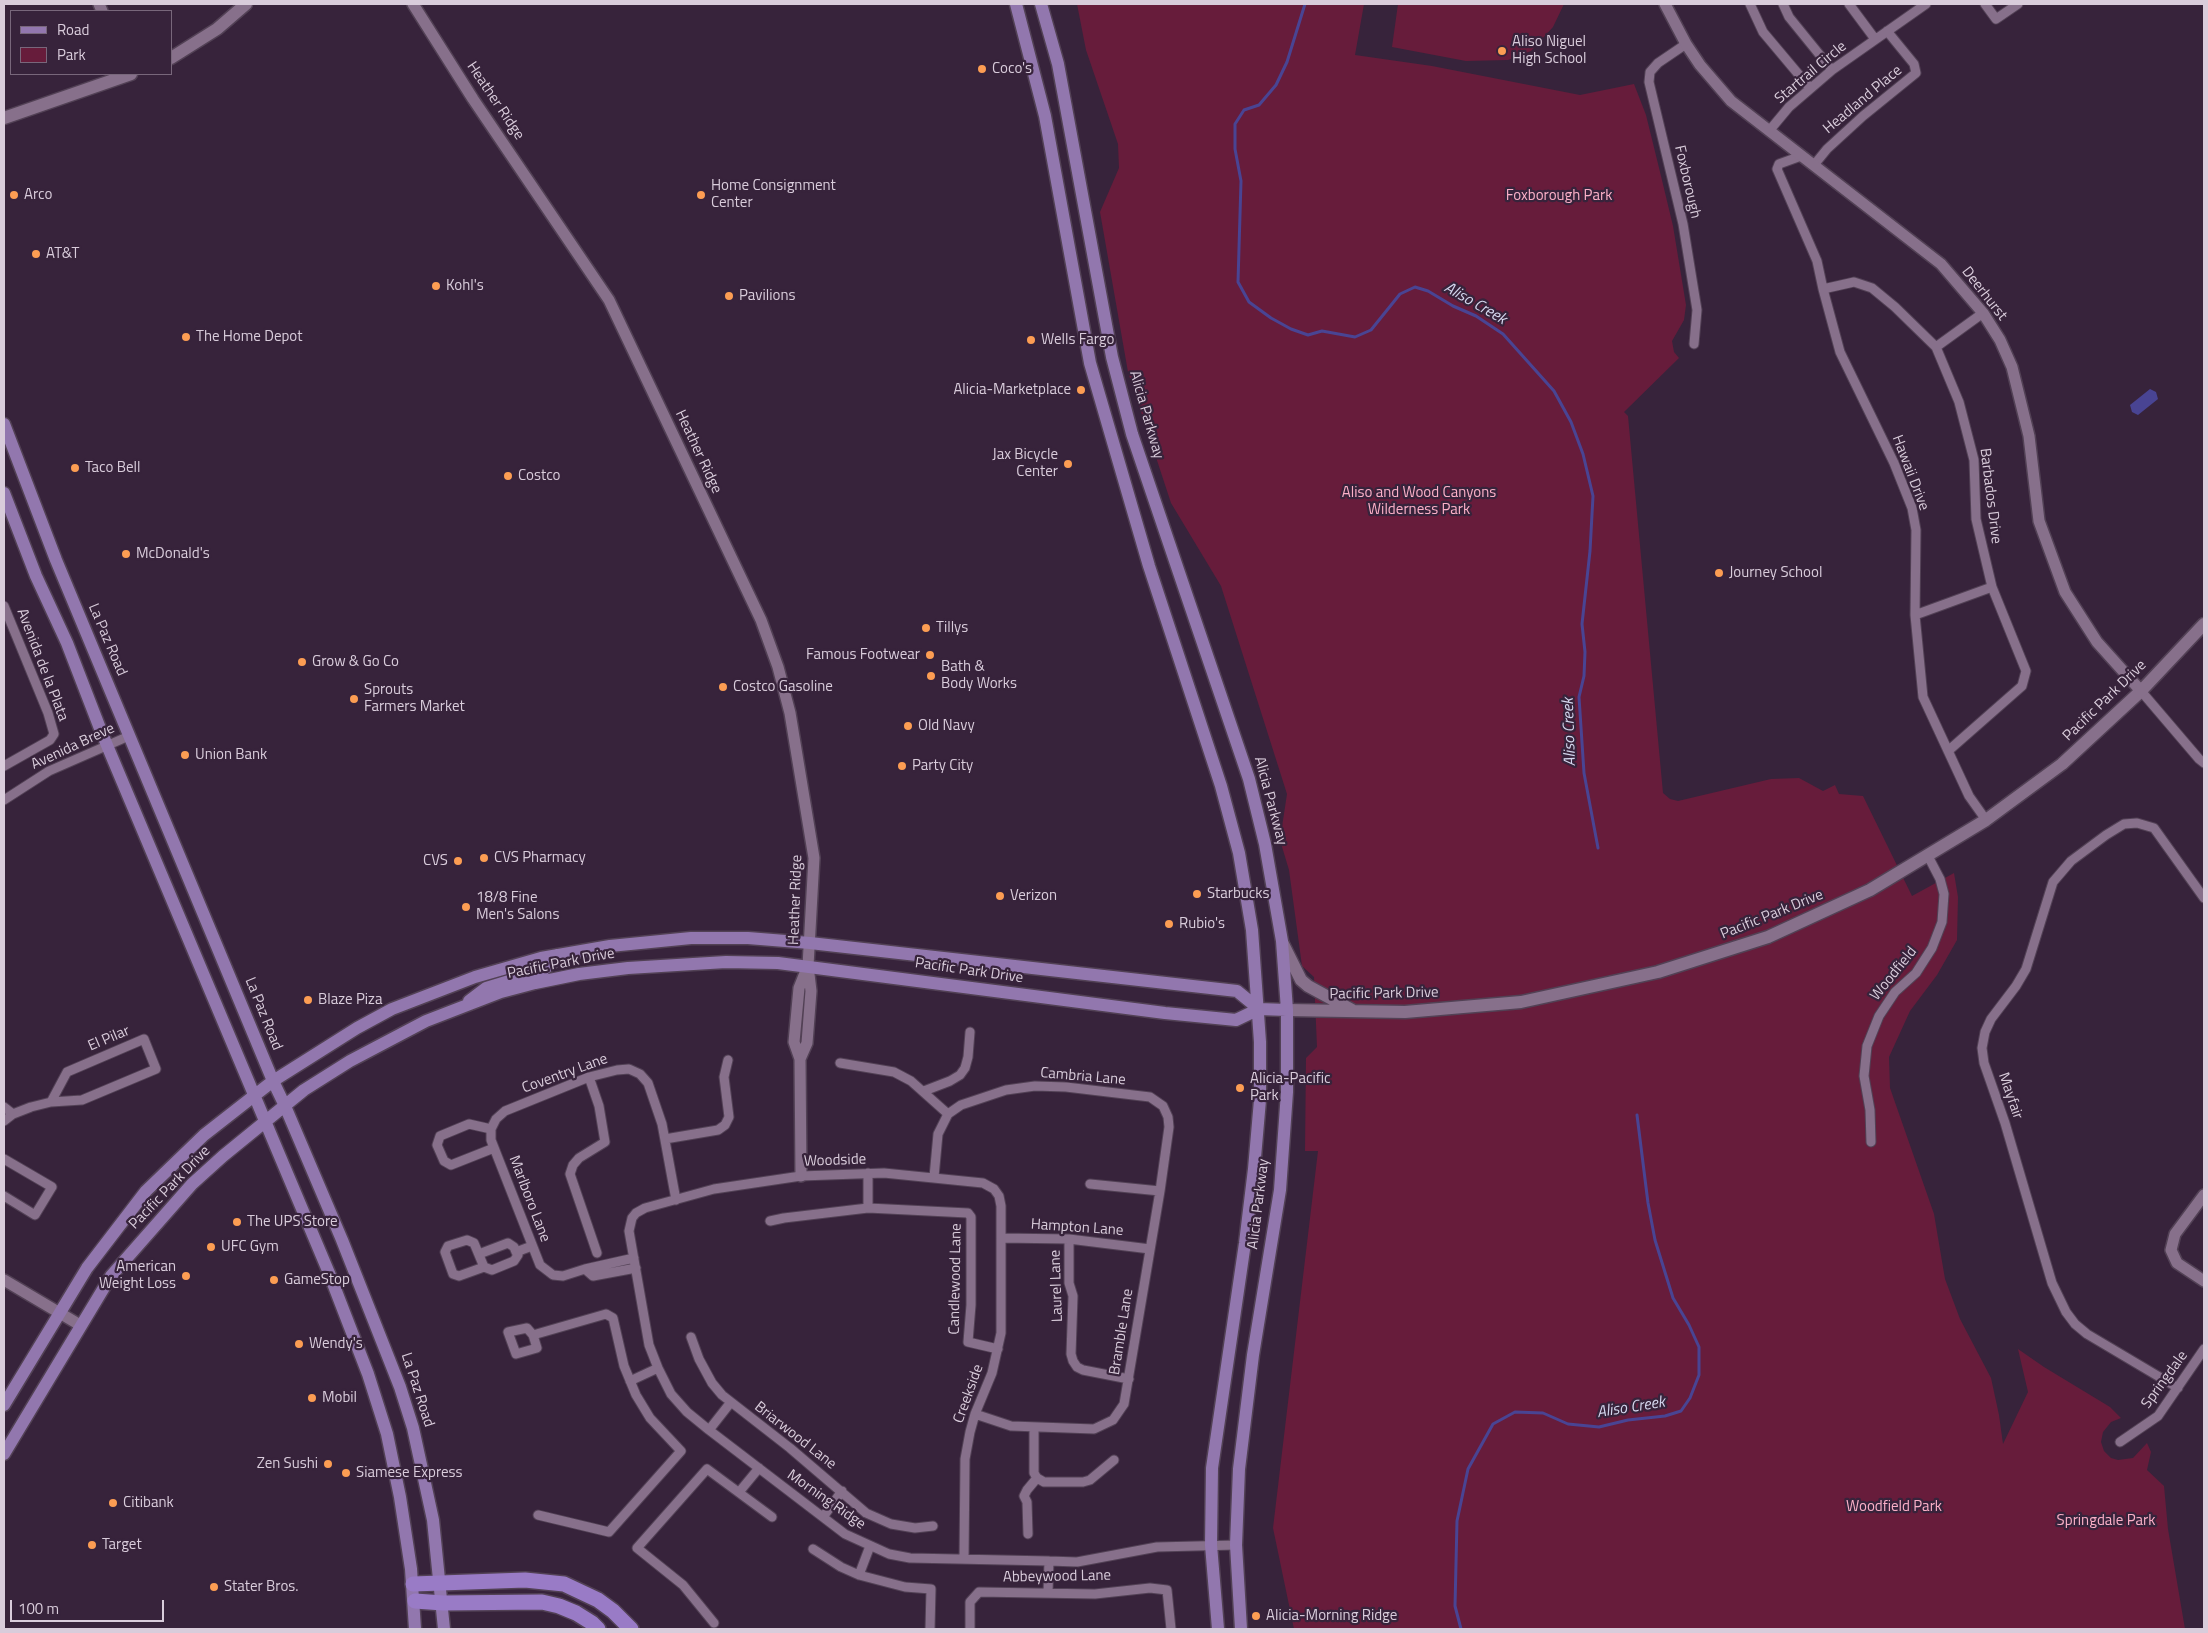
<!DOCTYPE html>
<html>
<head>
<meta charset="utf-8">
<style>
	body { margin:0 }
	#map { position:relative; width:2208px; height:1633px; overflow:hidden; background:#37233b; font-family:"Titillium Web",sans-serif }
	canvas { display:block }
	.frame { position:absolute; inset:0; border:5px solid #d9ccdb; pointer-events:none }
	.legend { position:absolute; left:10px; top:10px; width:162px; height:65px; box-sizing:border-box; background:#37233b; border:1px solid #78677b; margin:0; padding:6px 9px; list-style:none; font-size:15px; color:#d9ccdb }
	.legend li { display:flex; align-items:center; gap:10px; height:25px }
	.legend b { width:25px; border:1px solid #78677b }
	.scale { position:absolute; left:10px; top:1600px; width:154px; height:22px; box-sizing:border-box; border:2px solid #d9ccdb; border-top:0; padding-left:6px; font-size:15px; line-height:18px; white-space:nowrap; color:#d9ccdb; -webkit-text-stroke:4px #37233b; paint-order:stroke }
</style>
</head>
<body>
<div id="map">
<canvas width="2208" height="1633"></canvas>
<div class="frame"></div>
<ul class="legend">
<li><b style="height:6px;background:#9277ae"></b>Road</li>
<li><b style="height:14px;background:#671c3b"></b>Park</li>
</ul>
<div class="scale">100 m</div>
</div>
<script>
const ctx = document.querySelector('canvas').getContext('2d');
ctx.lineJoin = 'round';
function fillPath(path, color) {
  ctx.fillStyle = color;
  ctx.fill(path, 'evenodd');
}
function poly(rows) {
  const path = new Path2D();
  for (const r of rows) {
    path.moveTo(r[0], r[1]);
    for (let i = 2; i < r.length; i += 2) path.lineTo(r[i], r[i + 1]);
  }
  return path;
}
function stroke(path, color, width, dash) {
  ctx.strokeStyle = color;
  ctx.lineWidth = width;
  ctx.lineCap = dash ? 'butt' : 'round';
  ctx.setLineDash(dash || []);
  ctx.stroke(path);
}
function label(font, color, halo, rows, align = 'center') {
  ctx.font = font + ' "Titillium Web",sans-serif';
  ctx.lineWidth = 4.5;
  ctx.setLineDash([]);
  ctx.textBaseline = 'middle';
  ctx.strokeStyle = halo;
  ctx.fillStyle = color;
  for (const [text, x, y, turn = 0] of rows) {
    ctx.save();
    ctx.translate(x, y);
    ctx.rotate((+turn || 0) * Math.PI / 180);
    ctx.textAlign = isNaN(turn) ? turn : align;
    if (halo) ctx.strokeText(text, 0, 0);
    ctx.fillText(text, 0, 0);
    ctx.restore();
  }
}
fillPath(poly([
	[1077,4,1364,4,1355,55,1432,66,1580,95,1634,84,1646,115,1661,176,1673,226,1686,305,1684,320,1672,341,1674,352,1679,358,1624,412,1628,416,1663,793,1670,799,1678,801,1771,779,1799,778,1823,791,1835,785,1839,794,1863,796,1912,896,1954,873,1958,897,1957,940,1937,975,1910,1011,1889,1057,1890,1088,1934,1214,1945,1279,1960,1319,1991,1378,1999,1415,2003,1444,2028,1392,2018,1349,2044,1367,2110,1407,2121,1418,2111,1422,2103,1432,2101,1442,2104,1451,2111,1458,2118,1460,2133,1458,2147,1443,2151,1452,2147,1470,2164,1486,2168,1529,2185,1629,1294,1629,1273,1528,1318,1151,1305,1151,1306,1058,1317,1047,1314,977,1302,966,1289,870,1280,840,1287,794,1221,586,1171,503,1128,372,1100,212,1119,168,1118,144,1086,50],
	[1398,4,1564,4,1553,27,1531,51,1508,60,1466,61,1392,47]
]), '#671c3b');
fillPath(poly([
	[2150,389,2156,392,2158,399,2138,415,2132,412,2130,405]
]), '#494493');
stroke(poly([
	[1305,4,1287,62,1276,85,1259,105,1244,110,1235,124,1235,149,1241,181,1238,282,1249,302,1271,318,1291,329,1308,335,1322,331,1355,337,1371,330,1400,294,1415,287,1428,291,1453,306,1476,316,1503,334,1554,391,1571,422,1583,454,1593,496,1590,551,1582,624,1585,652,1584,676,1579,697,1584,773,1598,848],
	[1461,1629,1455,1606,1457,1521,1468,1469,1493,1424,1515,1412,1543,1413,1568,1424,1599,1427,1628,1420,1665,1416,1681,1411,1690,1398,1699,1375,1699,1347,1689,1325,1673,1298,1655,1240,1648,1203,1637,1115]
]), '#494493', 3);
const minor = poly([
	[1750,4,1763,32,1810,88],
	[1783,4,1789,17,1832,70],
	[1849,4,1875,39],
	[1985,4,1996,19,2018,4],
	[1686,44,1658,63,1650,72,1649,82,1683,224,1697,310,1694,344],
	[1769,131,1789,107,1832,70,1926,4],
	[1801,156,1779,164,1777,169,1817,261,1823,289,1840,352,1894,463,1912,508,1916,530,1915,615,1923,697,1969,796,1986,820],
	[1814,165,1827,149,1863,116,1916,73,1914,64,1887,31],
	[1823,289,1854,282,1872,288,1895,307,1936,347,1959,402,1974,460,1976,519,1992,587,2026,671,2022,686,1948,751],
	[1936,347,1983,313],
	[4,606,48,713,54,734,50,740,4,766],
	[1915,615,1992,587],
	[2141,691,2199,759,2204,763],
	[4,800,49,771,129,736],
	[840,1063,894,1072,911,1081,948,1114],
	[589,1077,599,1106,605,1142,579,1158,573,1165,570,1174,597,1253],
	[924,1091,950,1081,960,1075,965,1068,968,1057,970,1032],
	[4,1107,13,1114],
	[4,1121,13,1114,31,1107,51,1102,82,1100,156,1069,144,1039,67,1072,51,1102],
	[491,1129,469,1124,440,1136,437,1145,444,1161,451,1165,494,1148],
	[665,1139,718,1130,725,1125,729,1117,724,1077,728,1060],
	[1871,1142,1870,1110,1864,1076,1867,1046,1879,1016,1895,992,1916,973,1932,948,1942,922,1944,894,1940,879,1928,856],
	[4,1159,52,1187,35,1215,4,1196],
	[934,1177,938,1134,948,1114,961,1105,1006,1090,1035,1086,1066,1087,1150,1097,1163,1106,1168,1117,1169,1127,1160,1191,1124,1404,1113,1420,1094,1429,1011,1426,975,1414],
	[1090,1184,1160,1191],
	[868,1208,868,1173],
	[770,1221,784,1218,868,1208,968,1213,971,1217,971,1305,968,1342,998,1349],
	[1001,1238,1069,1239,1150,1249],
	[1069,1239,1069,1283,1073,1296,1071,1354,1073,1361,1077,1367,1083,1370,1129,1379],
	[479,1254,508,1243,514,1247,516,1252],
	[634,1258,585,1269,563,1276,553,1275,540,1265,491,1140,491,1129,496,1119,505,1111,589,1077,617,1070,629,1069,640,1074,648,1083,662,1124,676,1200],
	[484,1267,474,1243,467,1240,448,1246,445,1252,453,1274,459,1276,484,1267,492,1270,514,1261,518,1255,516,1252,532,1246],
	[585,1269,593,1276,636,1268],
	[533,1335,537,1348,516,1354,508,1332,527,1328,533,1335,606,1314,613,1318,624,1366,636,1395,650,1418,681,1451,609,1532,538,1515],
	[691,1337,699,1359,712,1383,722,1395,790,1448,866,1513,891,1524,915,1528,933,1526],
	[630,1381,658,1368],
	[2178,1388,2087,1334,2075,1324,2066,1312,2052,1283,2005,1123,1984,1063,1982,1048,1985,1032,1991,1019,2016,986,2026,969,2053,882,2071,861,2106,835,2124,824,2137,823,2154,828,2204,898],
	[1034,1428,1034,1473,1037,1478,1044,1482,1083,1482,1090,1480,1114,1460],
	[709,1430,731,1402],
	[2120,1442,2158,1416,2204,1349],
	[740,1491,759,1468],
	[823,1517,842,1491],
	[1028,1534,1027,1502,1024,1496,1027,1490,1037,1478],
	[813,1549,841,1567,859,1575,905,1587,931,1589,930,1629],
	[964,1559,965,1459,970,1432,975,1414,992,1373,1001,1333,1001,1206,999,1196,994,1189,983,1183,884,1173,801,1176,714,1189,645,1208,636,1213,632,1218,629,1231,649,1345,658,1368,671,1394,687,1412,709,1430,845,1534,889,1554,910,1558,1049,1561,1077,1562,1157,1547,1236,1545],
	[859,1575,870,1546],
	[1048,1592,1049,1561],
	[714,1623,683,1585,637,1548,707,1469,772,1517],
	[970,1629,970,1602,979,1592,1095,1594,1150,1588,1167,1590,1171,1629]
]);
const tertiary = poly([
	[99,4,102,11],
	[413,4,473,99,609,300,761,620,778,667,790,713,814,858,808,966,811,991,807,1043,800,1059],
	[1665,4,1686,44,1700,65,1731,101,1941,264,1983,313,2000,340,2012,367,2029,436,2039,521,2065,592,2097,642,2141,691],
	[801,1176,800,1059,794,1042,799,988,807,968],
	[2204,1195,2175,1234,2171,1250,2177,1263,2204,1281],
	[4,1280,80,1325]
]);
const secondary = poly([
	[171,58,217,29,246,4],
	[4,118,131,74],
	[1283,944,1301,980,1308,986,1352,1010],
	[1287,1010,1405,1012,1521,1002,1658,972,1768,937,1870,890,1986,820,2062,764,2141,691,2204,624]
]);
const primary = poly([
	[1016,4,1045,116,1090,363,1149,566,1221,786,1239,853,1252,930,1260,1042,1260,1100,1254,1169,1245,1243,1212,1468,1211,1545,1218,1629],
	[1041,4,1058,64,1112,357,1132,434,1249,779,1265,844,1282,941,1287,1010,1287,1092,1280,1190,1253,1355,1239,1469,1236,1545,1241,1629],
	[4,424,56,560,273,1081,285,1106,342,1240,400,1387,413,1428,433,1520,444,1629],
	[4,493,36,576,67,643,101,731,329,1273,368,1374,387,1434,400,1497,411,1569,415,1629],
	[469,1001,486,988,542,971,554,961,557,955],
	[4,1405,87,1268,146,1191,204,1135,273,1081,357,1028,392,1009,475,977,541,958,610,946,691,938,748,938,810,943,1237,991,1259,1009],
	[4,1454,111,1276,192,1184,223,1156,304,1090,350,1061,426,1021,501,992,535,983,579,974,628,968,726,962,778,963,1165,1013,1236,1020,1259,1009,1287,1010]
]);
const motorway = poly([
	[413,1584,525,1580,564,1584,598,1600,613,1611,631,1629],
	[415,1601,443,1603,542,1602,559,1606,576,1613,592,1623,598,1629]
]);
stroke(minor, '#524155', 11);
stroke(tertiary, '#524155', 14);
stroke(secondary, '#524155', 15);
stroke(primary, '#524155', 15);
stroke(motorway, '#524155', 18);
stroke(minor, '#87708b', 9);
stroke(tertiary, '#87708b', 11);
stroke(secondary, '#87708b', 12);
stroke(primary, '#9277ae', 12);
stroke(motorway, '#997bc6', 15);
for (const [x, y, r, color] of [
	[1502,51,5,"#fc9d53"],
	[982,69,5,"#fc9d53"],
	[14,195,5,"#fc9d53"],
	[701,195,5,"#fc9d53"],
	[36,254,5,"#fc9d53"],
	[436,286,5,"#fc9d53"],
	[729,296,5,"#fc9d53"],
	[186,337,5,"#fc9d53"],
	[1031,340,5,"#fc9d53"],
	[1081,390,5,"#fc9d53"],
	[1068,464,5,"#fc9d53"],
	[75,468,5,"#fc9d53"],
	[508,476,5,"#fc9d53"],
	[126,554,5,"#fc9d53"],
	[1719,573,5,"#fc9d53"],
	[926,628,5,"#fc9d53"],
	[930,655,5,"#fc9d53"],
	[302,662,5,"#fc9d53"],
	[931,676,5,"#fc9d53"],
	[723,687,5,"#fc9d53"],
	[354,699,5,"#fc9d53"],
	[908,726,5,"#fc9d53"],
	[185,755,5,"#fc9d53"],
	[902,766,5,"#fc9d53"],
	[484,858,5,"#fc9d53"],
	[458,861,5,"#fc9d53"],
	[1197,894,5,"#fc9d53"],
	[1000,896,5,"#fc9d53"],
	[466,907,5,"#fc9d53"],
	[1169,924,5,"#fc9d53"],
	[308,1000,5,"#fc9d53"],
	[1240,1088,5,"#fc9d53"],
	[237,1222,5,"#fc9d53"],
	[211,1247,5,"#fc9d53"],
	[186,1276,5,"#fc9d53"],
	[274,1280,5,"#fc9d53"],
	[299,1344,5,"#fc9d53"],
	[312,1398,5,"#fc9d53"],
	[328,1464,5,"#fc9d53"],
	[346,1473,5,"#fc9d53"],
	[113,1503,5,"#fc9d53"],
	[92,1545,5,"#fc9d53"],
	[214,1587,5,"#fc9d53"],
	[1256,1616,5,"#fc9d53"]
]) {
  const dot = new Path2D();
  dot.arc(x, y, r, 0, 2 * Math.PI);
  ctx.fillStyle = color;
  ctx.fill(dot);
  stroke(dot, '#37233b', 2);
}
label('15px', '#d9ccdb', '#37233b', [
	["Aliso Niguel",1512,42],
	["High School",1512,59],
	["Coco's",992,69],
	["Home Consignment",711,186],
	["Center",711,203],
	["Arco",24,195],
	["AT&T",46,254],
	["Kohl's",446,286],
	["Pavilions",739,296],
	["The Home Depot",196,337],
	["Wells Fargo",1041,340],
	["Alicia-Marketplace",1071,390,"right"],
	["Jax Bicycle",1058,455,"right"],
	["Center",1058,472,"right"],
	["Taco Bell",85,468],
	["Costco",518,476],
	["McDonald's",136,554],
	["Journey School",1729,573],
	["Tillys",936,628],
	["Famous Footwear",920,655,"right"],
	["Grow & Go Co",312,662],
	["Bath &",941,667],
	["Body Works",941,684],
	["Costco Gasoline",733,687],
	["Sprouts",364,690],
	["Farmers Market",364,707],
	["Old Navy",918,726],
	["Union Bank",195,755],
	["Party City",912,766],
	["CVS Pharmacy",494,858],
	["CVS",448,861,"right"],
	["Starbucks",1207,894],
	["Verizon",1010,896],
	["18/8 Fine",476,898],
	["Men's Salons",476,915],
	["Rubio's",1179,924],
	["Blaze Piza",318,1000],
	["Alicia-Pacific",1250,1079],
	["Park",1250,1096],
	["The UPS Store",247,1222],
	["UFC Gym",221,1247],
	["American",176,1267,"right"],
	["Weight Loss",176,1284,"right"],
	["GameStop",284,1280],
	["Wendy's",309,1344],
	["Mobil",322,1398],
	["Zen Sushi",318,1464,"right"],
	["Siamese Express",356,1473],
	["Citibank",123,1503],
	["Target",102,1545],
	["Stater Bros.",224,1587],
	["Alicia-Morning Ridge",1266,1616]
], 'left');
label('15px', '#d9ccdb', '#37233b', [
	["Startrail Circle",1811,73,-40],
	["Headland Place",1863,100,-40],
	["Heather Ridge",495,101,56],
	["Foxborough",1687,182,77],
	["Deerhurst",1984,294,52],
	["Alicia Parkway",1146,415,74],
	["Heather Ridge",698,452,65],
	["Hawaii Drive",1910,473,69],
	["Barbados Drive",1990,496,83],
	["La Paz Road",107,640,67],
	["Avenida de la Plata",42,665,69],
	["Pacific Park Drive",2105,701,-44],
	["Avenida Breve",73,747,-25],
	["Alicia Parkway",1270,801,75],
	["Heather Ridge",796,900,-88],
	["Pacific Park Drive",1772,915,-22],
	["Pacific Park Drive",561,964,-11],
	["Pacific Park Drive",969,971,8],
	["Woodfield",1894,974,-51],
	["Pacific Park Drive",1384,994,-1],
	["La Paz Road",263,1014,68],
	["El Pilar",109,1039,-23],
	["Coventry Lane",565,1074,-20],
	["Cambria Lane",1083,1077,5],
	["Mayfair",2010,1096,71],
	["Woodside",835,1161,-2],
	["Pacific Park Drive",170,1188,-46],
	["Marlboro Lane",529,1199,69],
	["Alicia Parkway",1259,1204,-83],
	["Hampton Lane",1077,1228,4],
	["Candlewood Lane",956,1279,-89],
	["Laurel Lane",1057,1286,-92],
	["Bramble Lane",1122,1332,-81],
	["Springdale",2165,1380,-54],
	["La Paz Road",417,1390,72],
	["Creekside",969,1394,-70],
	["Briarwood Lane",795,1436,38],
	["Morning Ridge",826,1500,35],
	["Abbeywood Lane",1057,1577,-1]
]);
label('15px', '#fcb0c8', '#37233b', [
	["Foxborough Park",1559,196],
	["Aliso and Wood Canyons",1419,493],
	["Wilderness Park",1419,510],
	["Woodfield Park",1894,1507],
	["Springdale Park",2106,1521]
]);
label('italic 16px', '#d4d6ed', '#37233b', [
	["Aliso Creek",1475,304,30],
	["Aliso Creek",1570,732,-92],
	["Aliso Creek",1631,1408,-9]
]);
</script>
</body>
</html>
